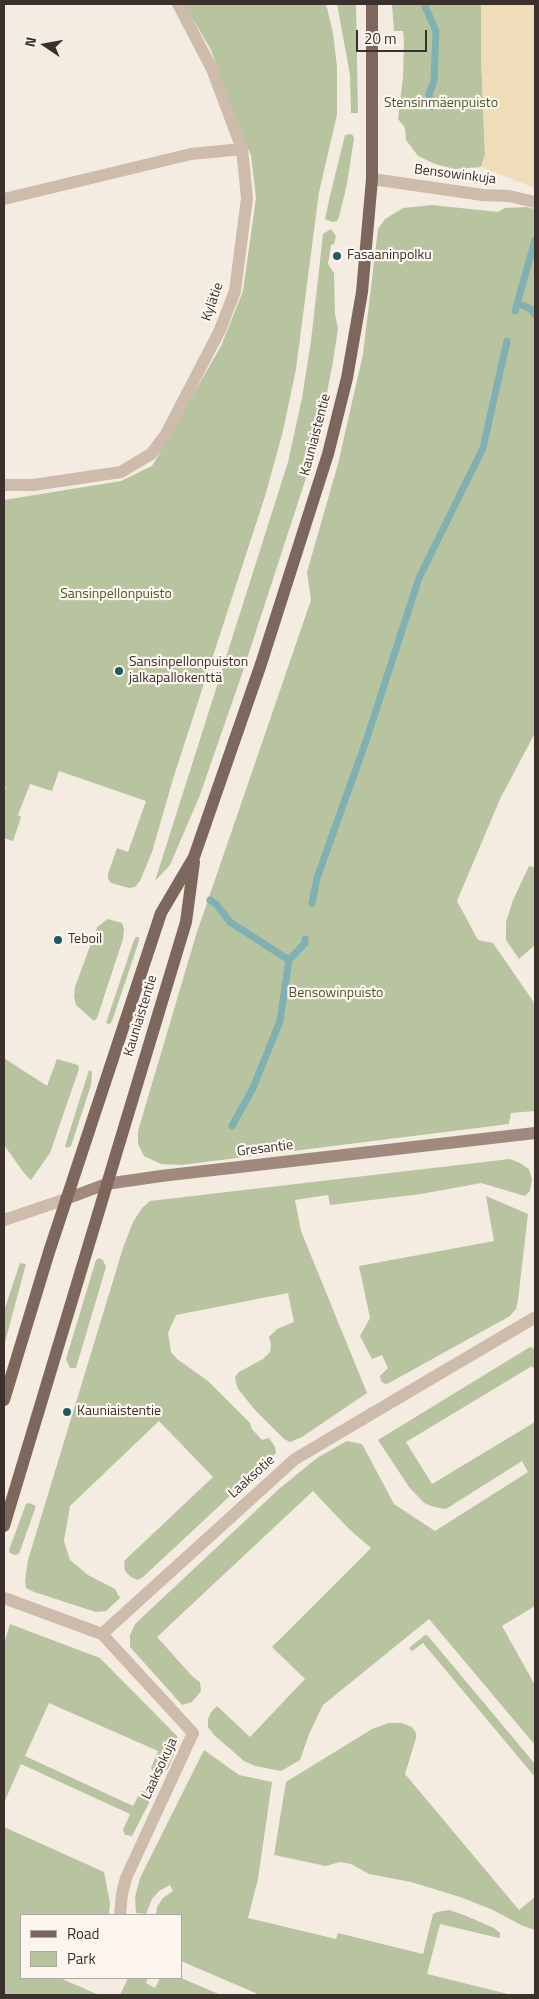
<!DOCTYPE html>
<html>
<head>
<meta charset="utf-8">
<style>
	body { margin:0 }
	#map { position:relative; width:539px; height:1999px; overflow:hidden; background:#f4ebe1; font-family:"Titillium Web",sans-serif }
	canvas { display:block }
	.frame { position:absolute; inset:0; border:5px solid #3b302b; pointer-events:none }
	.legend { position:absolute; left:20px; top:1914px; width:162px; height:65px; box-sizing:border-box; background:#fbf5ee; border:1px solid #aea6a0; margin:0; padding:6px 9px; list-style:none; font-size:15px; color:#3b302b }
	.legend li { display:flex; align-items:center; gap:10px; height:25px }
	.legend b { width:25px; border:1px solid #aea6a0 }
	.north { position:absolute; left:20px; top:20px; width:50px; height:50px; -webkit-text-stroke:4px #fbf5ee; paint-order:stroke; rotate:282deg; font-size:14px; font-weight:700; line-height:20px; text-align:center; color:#3b302b }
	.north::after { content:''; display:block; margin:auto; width:18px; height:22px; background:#3b302b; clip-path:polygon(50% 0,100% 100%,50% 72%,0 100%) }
	.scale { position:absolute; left:356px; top:30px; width:71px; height:22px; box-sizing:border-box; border:2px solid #3b302b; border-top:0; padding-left:6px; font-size:15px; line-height:18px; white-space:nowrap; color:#3b302b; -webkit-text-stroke:4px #fbf5ee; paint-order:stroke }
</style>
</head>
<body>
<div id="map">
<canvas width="539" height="1999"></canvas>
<div class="frame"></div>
<ul class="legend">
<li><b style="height:6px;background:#7d675c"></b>Road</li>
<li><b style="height:14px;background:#b8c4a0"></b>Park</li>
</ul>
<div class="north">N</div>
<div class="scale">20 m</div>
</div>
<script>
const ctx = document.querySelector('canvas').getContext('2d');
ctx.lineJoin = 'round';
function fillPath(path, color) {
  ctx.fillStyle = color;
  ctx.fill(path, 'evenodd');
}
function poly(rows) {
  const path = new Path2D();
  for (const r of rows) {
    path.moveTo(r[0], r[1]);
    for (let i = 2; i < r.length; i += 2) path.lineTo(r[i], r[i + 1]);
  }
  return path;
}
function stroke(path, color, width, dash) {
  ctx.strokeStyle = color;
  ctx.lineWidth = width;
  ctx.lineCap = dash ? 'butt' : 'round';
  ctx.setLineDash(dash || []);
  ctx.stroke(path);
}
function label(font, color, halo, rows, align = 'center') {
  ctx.font = font + ' "Titillium Web",sans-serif';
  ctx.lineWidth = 4.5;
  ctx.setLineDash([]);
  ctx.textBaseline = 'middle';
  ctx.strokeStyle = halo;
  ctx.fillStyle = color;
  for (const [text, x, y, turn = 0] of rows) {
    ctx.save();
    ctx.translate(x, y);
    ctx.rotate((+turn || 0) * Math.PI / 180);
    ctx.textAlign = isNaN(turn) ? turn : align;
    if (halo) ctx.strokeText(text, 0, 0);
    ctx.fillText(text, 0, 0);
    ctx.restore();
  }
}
fillPath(poly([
	[184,4,326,4,333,33,337,67,337,115,319,192,296,369,283,431,266,493,173,779,152,852,140,881,135,887,129,888,111,883,108,879,108,874,117,848,128,852,146,801,59,771,52,791,30,784,18,815,21,817,13,841,4,838,4,790,6,789,4,784,4,500,121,481,152,466,221,346,243,291,256,198,251,155,240,132,211,50],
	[337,4,356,4,358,113,351,113,350,75],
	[392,4,481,4,481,54,485,155,481,167,455,169,435,164,418,156,406,140,405,128,398,119,403,77,404,40,403,31,394,31],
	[352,134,354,138,347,184,339,217,337,221,332,222,325,219,330,196,345,135],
	[432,205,498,212,505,208,527,207,535,209,535,733,500,799,457,901,478,940,493,943,533,1001,535,1008,535,1111,511,1113,509,1124,181,1165,161,1164,144,1156,138,1144,138,1131,196,935,311,600,307,572,338,464,363,354,378,229,385,219,403,208],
	[331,229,336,236,334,244,331,245,328,264,334,273,335,314,338,329,332,367,321,423,305,481,243,671,200,795,170,865,155,881,288,462,302,398,311,341,323,234],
	[529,866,535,868,535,945,519,959,506,940,506,922,513,900],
	[108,919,122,923,124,929,123,939,97,1018,94,1021,76,1005,74,997,75,987,97,927],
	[136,937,139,937,139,941,112,1021,110,1024,106,1023,134,940],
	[4,1058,47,1086,57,1059,78,1065,79,1069,50,1153,31,1180,24,1173,4,1145],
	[89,1070,92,1072,91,1085,71,1146,67,1148,65,1146],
	[510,1159,520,1163,529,1169,532,1179,530,1191,525,1196,481,1183,421,1194,330,1205,328,1195,295,1200,301,1231,367,1393,302,1437,290,1442,284,1439,255,1410,238,1389,236,1383,235,1377,239,1372,263,1359,270,1352,271,1345,269,1337,277,1329,294,1322,288,1293,176,1315,168,1333,171,1352,177,1359,208,1381,250,1423,252,1429,262,1440,269,1438,275,1447,276,1453,142,1578,137,1580,131,1577,125,1571,124,1561,213,1477,159,1421,70,1506,64,1541,70,1560,88,1575,115,1589,120,1598,106,1611,96,1612,34,1592,26,1588,25,1581,28,1560,123,1248,133,1222,142,1208,150,1201],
	[486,1196,528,1214,518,1300,516,1309,510,1316,389,1383,385,1384,381,1381,380,1376,388,1368,382,1355,372,1359,360,1336,370,1318,359,1266,494,1241],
	[99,1258,103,1260,106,1267,76,1368,70,1368,66,1359,96,1260],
	[20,1263,26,1264,4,1346,4,1311],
	[530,1347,535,1349,535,1371,532,1366,406,1442,432,1484,535,1422,535,1606,502,1626,535,1685,535,1745,429,1619,323,1705,309,1734,300,1760,281,1771,255,1766,244,1761,214,1735,208,1727,208,1719,211,1712,217,1706,250,1737,305,1679,272,1647,371,1548,349,1529,313,1491,157,1637,192,1676,200,1682,201,1691,192,1702,182,1705,130,1647,130,1635,135,1624,280,1488,317,1458,347,1441,362,1444,394,1504,435,1531,528,1472,522,1461,446,1509,434,1507,424,1503,409,1487,378,1440],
	[29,1503,36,1506,19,1554,14,1555,10,1553,9,1550,26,1504],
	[10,1624,100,1658,177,1736,178,1744,168,1769,158,1772,153,1771,151,1768,158,1751,49,1703,25,1756,133,1806,141,1791,146,1792,150,1801,132,1836,125,1835,123,1830,130,1814,21,1764,4,1803,4,1644],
	[425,1635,428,1636,535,1764,535,1777,423,1643,412,1651,409,1648],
	[389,1723,402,1723,412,1727,416,1733,416,1738,405,1774,519,1910,535,1897,535,1930,523,1926,493,1910,460,1897,411,1882,369,1874,351,1864,340,1862,326,1866,274,1855,286,1782,372,1729],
	[204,1750,239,1775,272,1782,258,1879,248,1918,336,1939,338,1933,423,1954,433,1914,437,1912,449,1910,464,1915,494,1928,500,1933,500,1937,499,1938,440,1924,427,1974,512,1995,260,1995,181,1961,181,1915,156,1915,157,1907,163,1898,173,1891,170,1885,159,1891,152,1899,146,1914,136,1913,135,1897,140,1878],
	[4,1827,104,1872,110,1903,109,1915,21,1915,21,1978,60,1978,99,1995,4,1995],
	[128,1978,148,1978,146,1983,155,1988,160,1978,181,1978,221,1995,120,1995]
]), '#b8c4a0');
fillPath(poly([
	[481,4,535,4,535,188,481,167,485,155,481,54]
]), '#efdcb8');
stroke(poly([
	[424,4,436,31,434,81,429,94,432,107],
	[517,303,531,309,535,315],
	[515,311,535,240],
	[210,900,216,904,230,922,289,960],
	[312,903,317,878,366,741,419,578,483,448,507,341],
	[232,1126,253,1088,280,1021,289,960,305,943,305,939]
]), '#7fb0b2', 7);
stroke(poly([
	[372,179,483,195,509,196,535,202],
	[4,199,191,154,242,149],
	[4,485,33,485,121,472,151,454,166,434,220,330,235,291,247,198,242,149,212,69,178,4],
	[4,1220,66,1199],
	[4,1598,102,1634,295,1459,534,1318],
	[102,1634,193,1733,126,1878,122,1894,120,1915]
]), '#cdbbac', 12);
stroke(poly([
	[66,1199,106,1184,161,1176,535,1133]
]), '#a18a7d', 12);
stroke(poly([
	[4,1400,49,1252,161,913,194,857,261,664,328,454,347,378,362,292,372,179,372,4],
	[4,1526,186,922,194,862]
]), '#7d675c', 12);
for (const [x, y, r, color] of [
	[337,256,5,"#1f5a5e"],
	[119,671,5,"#1f5a5e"],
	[58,940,5,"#1f5a5e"],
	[67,1412,5,"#1f5a5e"]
]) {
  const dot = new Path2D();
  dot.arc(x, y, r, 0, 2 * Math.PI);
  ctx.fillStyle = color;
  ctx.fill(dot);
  stroke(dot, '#fbf5ee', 2);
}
label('14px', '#4a5a2e', '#fbf5ee', [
	["Stensinmäenpuisto",441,104],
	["Sansinpellonpuisto",116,595],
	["Bensowinpuisto",336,994]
]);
label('14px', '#3b302b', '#fbf5ee', [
	["Bensowinkuja",455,175,7],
	["Kylätie",213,302,-71],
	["Kauniaistentie",316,435,-75],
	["Kauniaistentie",141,1016,-73],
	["Gresantie",265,1149,-7],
	["Laaksotie",252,1477,-42],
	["Laaksokuja",160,1769,-65]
]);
label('14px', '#3b302b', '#fbf5ee', [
	["Fasaaninpolku",347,256],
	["Sansinpellonpuiston",129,663],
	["jalkapallokenttä",129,679],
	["Teboil",68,940],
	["Kauniaistentie",77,1412]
], 'left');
</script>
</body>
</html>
